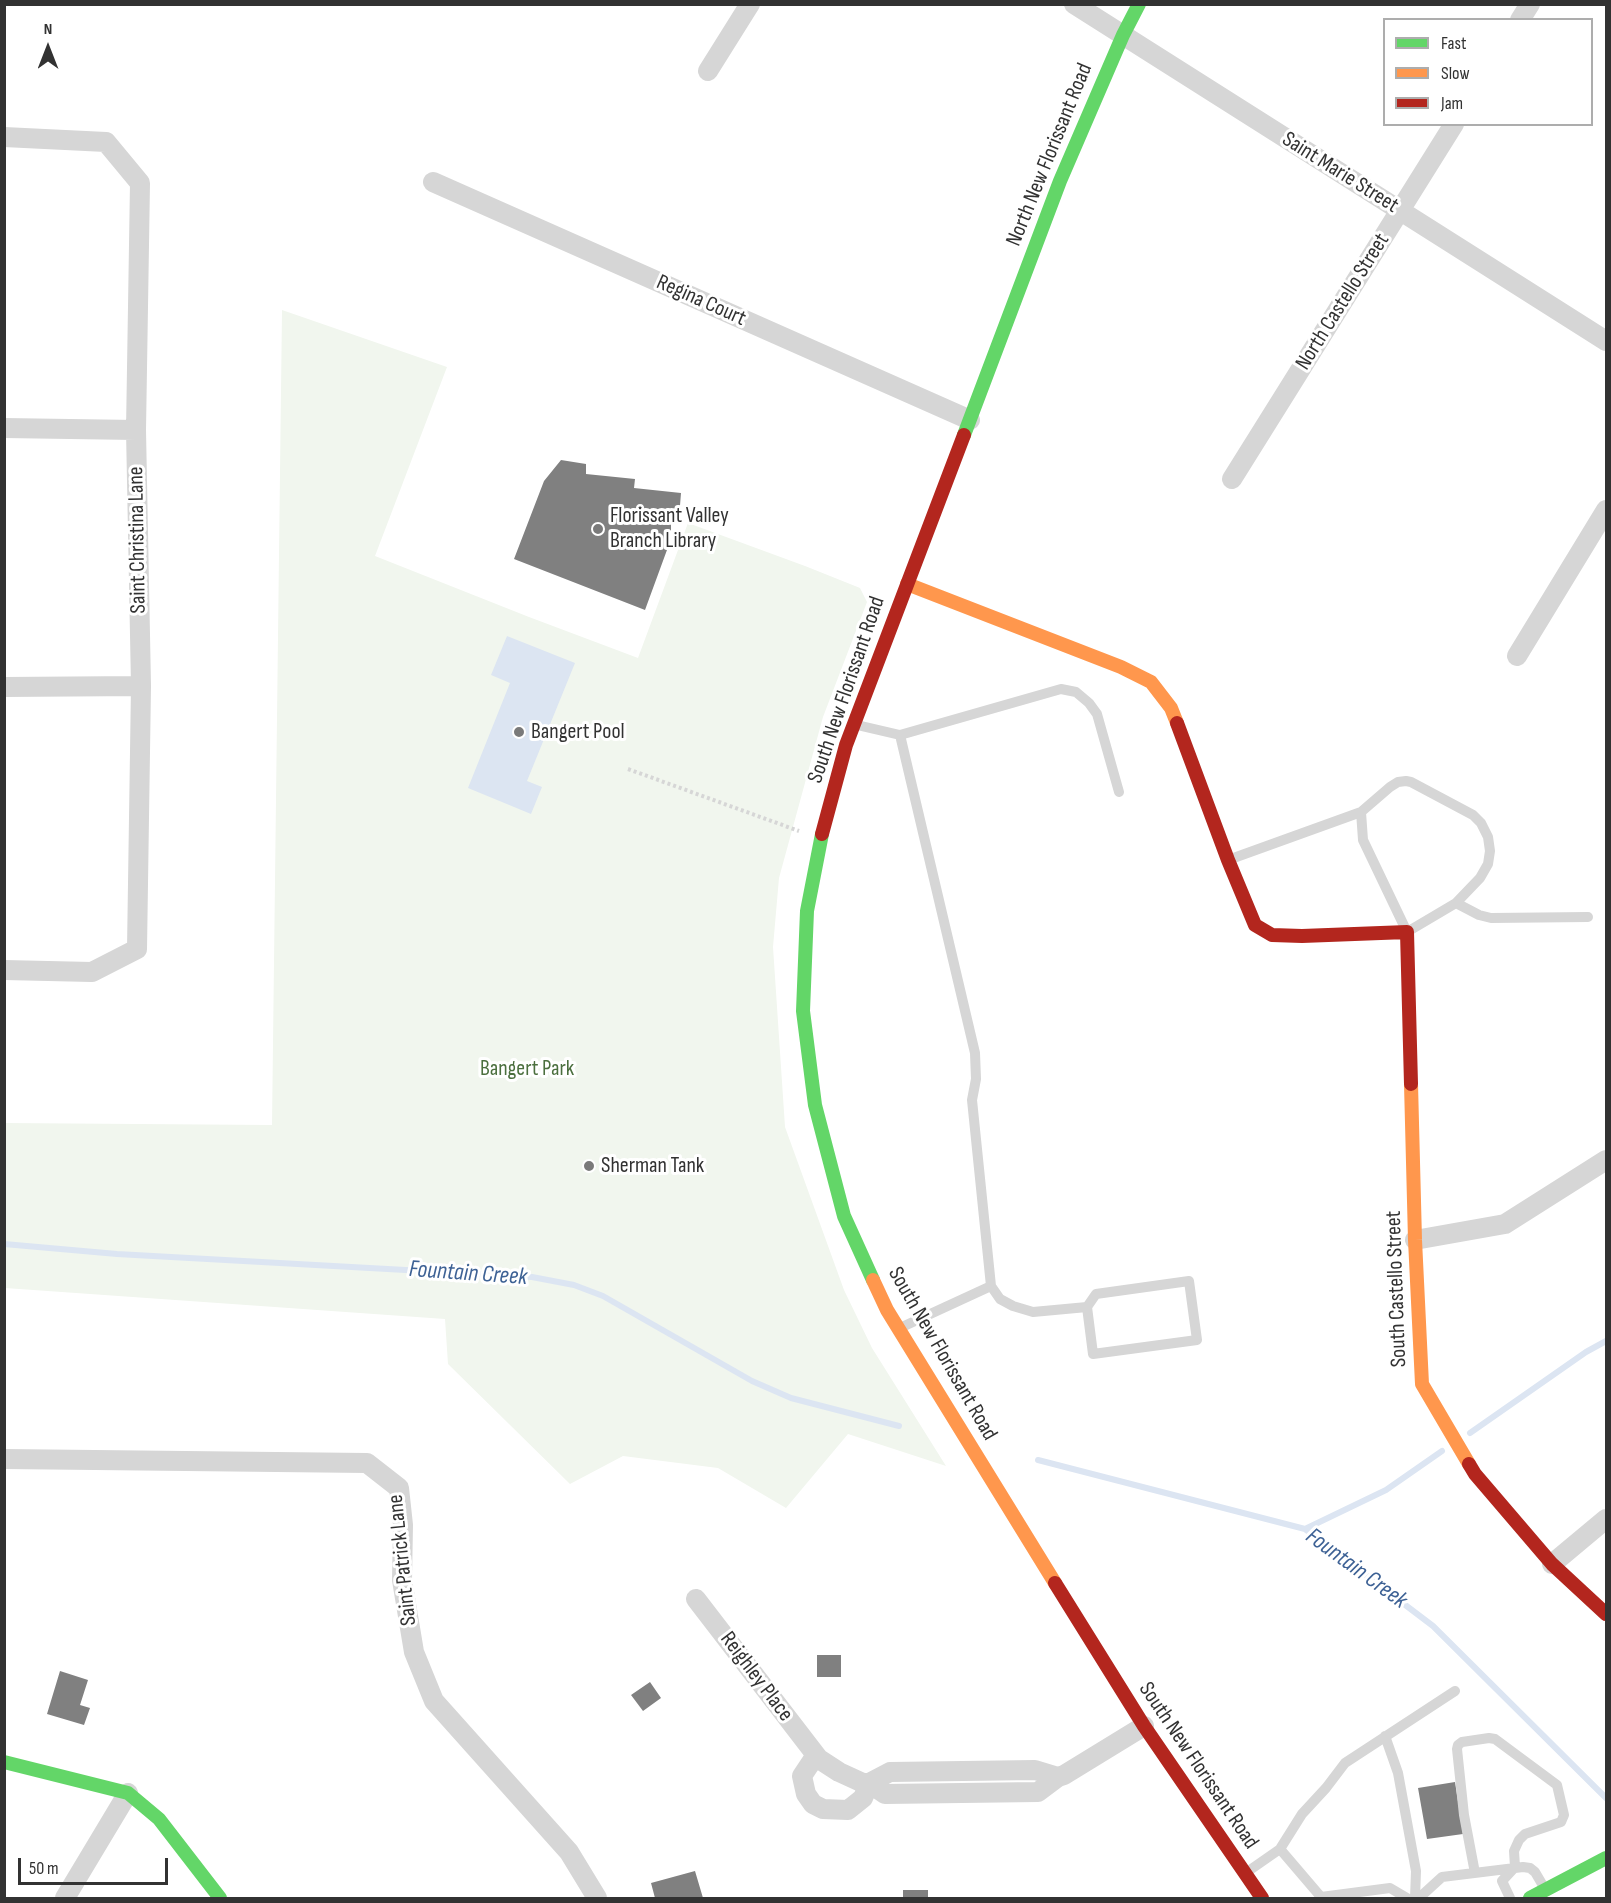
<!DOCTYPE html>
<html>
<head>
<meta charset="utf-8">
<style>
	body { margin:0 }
	#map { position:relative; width:1611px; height:1903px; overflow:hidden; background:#fff; font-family:"Sofia Sans Condensed",sans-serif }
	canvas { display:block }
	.frame { position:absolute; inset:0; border:6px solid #323232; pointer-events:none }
	.legend { position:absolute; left:1383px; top:18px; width:210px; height:108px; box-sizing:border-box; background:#fff; border:2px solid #adadad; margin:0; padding:8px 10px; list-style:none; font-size:18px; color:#323232 }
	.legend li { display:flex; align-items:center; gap:12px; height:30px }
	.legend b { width:30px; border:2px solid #adadad }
	.north { position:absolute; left:18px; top:18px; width:60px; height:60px; -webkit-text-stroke:4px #fff; paint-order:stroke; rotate:0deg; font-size:16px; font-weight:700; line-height:24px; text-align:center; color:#323232 }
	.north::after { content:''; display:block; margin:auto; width:21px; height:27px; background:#323232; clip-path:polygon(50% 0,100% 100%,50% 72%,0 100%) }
	.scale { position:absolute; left:18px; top:1858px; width:150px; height:27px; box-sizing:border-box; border:3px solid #323232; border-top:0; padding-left:8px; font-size:18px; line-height:21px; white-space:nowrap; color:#323232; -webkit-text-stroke:4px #fff; paint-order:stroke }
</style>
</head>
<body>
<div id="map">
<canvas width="1611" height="1903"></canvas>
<div class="frame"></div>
<ul class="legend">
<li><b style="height:8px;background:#63d668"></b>Fast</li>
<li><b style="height:8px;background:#ff974d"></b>Slow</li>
<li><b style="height:8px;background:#b3261e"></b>Jam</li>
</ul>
<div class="north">N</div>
<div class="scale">50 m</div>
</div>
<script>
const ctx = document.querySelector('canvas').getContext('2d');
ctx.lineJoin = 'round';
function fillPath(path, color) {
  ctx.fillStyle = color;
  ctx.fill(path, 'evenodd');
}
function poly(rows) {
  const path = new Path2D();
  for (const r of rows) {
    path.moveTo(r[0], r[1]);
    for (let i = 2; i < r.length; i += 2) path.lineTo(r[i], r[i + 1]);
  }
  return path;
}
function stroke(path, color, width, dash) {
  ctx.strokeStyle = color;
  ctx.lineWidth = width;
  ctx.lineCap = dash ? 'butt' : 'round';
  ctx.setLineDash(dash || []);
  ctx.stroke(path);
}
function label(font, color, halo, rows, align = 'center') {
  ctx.font = font + ' "Sofia Sans Condensed",sans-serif';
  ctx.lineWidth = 6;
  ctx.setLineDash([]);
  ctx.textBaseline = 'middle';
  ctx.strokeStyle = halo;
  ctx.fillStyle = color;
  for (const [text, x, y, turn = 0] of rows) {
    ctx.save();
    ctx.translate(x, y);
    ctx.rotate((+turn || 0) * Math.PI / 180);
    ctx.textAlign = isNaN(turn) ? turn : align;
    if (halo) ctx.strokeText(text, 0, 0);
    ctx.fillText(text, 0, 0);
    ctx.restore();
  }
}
fillPath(poly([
	[282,310,447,367,375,556,529,617,638,658,688,523,805,566,860,588,867,602,823,717,779,878,773,947,785,1127,844,1290,872,1348,946,1466,848,1434,786,1508,718,1468,623,1456,570,1484,448,1364,445,1319,5,1288,4,1123,272,1125]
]), '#f1f6ee');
fillPath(poly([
	[507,636,575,663,527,781,542,787,531,814,468,788,510,683,491,675]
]), '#dce5f2');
stroke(poly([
	[4,1244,117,1254,532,1277,574,1285,603,1296,752,1381,791,1398,899,1426],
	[1470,1433,1586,1352,1606,1341],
	[1038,1460,1305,1529,1433,1626,1606,1798],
	[1305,1529,1386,1490,1442,1451]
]), '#dce5f2', 6);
fillPath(poly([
	[561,460,586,464,586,474,635,479,634,488,681,493,679,518,671,519,671,539,645,610,514,559,544,481],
	[817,1655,841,1655,841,1677,817,1677],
	[60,1671,88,1680,80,1705,90,1708,84,1725,47,1714],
	[650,1682,661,1698,643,1711,631,1695],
	[1455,1782,1463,1834,1427,1839,1418,1788],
	[695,1871,703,1898,655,1898,651,1883],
	[903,1890,928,1890,928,1898,903,1898]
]), '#808080');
stroke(poly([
	[628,769,799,831]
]), '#d6d6d6', 4, [3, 3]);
stroke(poly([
	[857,725,900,735,1061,689,1076,692,1089,703,1097,714,1119,792],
	[900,735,975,1053,976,1079,972,1100,991,1286,902,1327],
	[1228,860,1361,812,1390,787,1398,782,1406,781,1411,782,1473,815,1481,823,1488,837,1490,851,1488,864,1480,878,1456,903,1407,932,1363,840,1361,812],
	[1456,903,1479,915,1491,918,1588,917],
	[991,1286,1000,1299,1013,1306,1033,1312,1087,1307,1093,1354,1197,1340,1189,1281,1096,1294,1087,1307],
	[1385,1736,1398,1773,1416,1871,1415,1898],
	[1280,1849,1321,1897,1390,1888,1407,1898],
	[1247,1872,1280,1849,1302,1814,1326,1788,1345,1763,1455,1691],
	[1475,1873,1464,1815,1457,1749,1458,1745,1462,1742,1489,1738,1495,1739,1557,1785,1564,1815,1561,1822,1525,1834,1519,1840,1514,1851,1515,1867,1502,1881,1510,1898],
	[1419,1898,1442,1877,1523,1867,1530,1868,1535,1872,1545,1889]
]), '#d6d6d6', 10);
stroke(poly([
	[1074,4,1606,341],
	[1520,20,1530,4],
	[708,71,750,4],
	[4,137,106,142,140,183,136,430,141,686,137,949,92,972,4,970],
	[433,182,970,420],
	[4,428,136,430],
	[1232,479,1454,124],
	[1517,656,1606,510],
	[4,687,141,686],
	[1415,1240,1505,1224,1606,1160],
	[4,1459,367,1463,399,1488,403,1525,402,1580,414,1652,434,1701,569,1852,597,1898],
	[1552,1564,1606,1519],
	[696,1599,819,1759,839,1772,863,1783,869,1783,885,1794,1038,1792,1058,1777,1064,1775,1144,1726],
	[816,1755,802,1776,806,1794,813,1804,823,1809,848,1810,863,1798,869,1783,890,1772,1035,1770,1058,1777],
	[65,1898,128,1793]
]), '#d6d6d6', 20);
stroke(poly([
	[964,435,1060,181,1123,35,1139,4],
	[822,834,807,911,803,1011,815,1105,844,1216,873,1280],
	[4,1762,128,1793,159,1819,220,1898],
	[1530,1898,1606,1858]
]), '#63d668', 14);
stroke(poly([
	[907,584,1121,667,1151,682,1171,708,1177,723],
	[1411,1084,1415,1240,1422,1384,1469,1464],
	[873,1280,887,1310,1055,1583]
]), '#ff974d', 14);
stroke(poly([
	[1177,723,1228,860,1255,925,1272,935,1302,936,1407,932,1411,1084],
	[822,834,846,745,964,435],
	[1469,1464,1475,1474,1552,1564,1606,1614],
	[1055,1583,1144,1726,1262,1898]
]), '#b3261e', 14);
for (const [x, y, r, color] of [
	[598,529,6,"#7a7a7a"],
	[519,732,6,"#7a7a7a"],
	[589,1166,6,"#7a7a7a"]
]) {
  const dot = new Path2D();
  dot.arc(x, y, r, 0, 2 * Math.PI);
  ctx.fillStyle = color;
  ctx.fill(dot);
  stroke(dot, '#fff', 2);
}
label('22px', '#323232', '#fff', [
	["North New Florissant Road",1050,155,-68],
	["Saint Marie Street",1340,173,32],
	["Regina Court",701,301,24],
	["North Castello Street",1343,302,-58],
	["Saint Christina Lane",138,540,-91],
	["South New Florissant Road",847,690,-71],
	["South Castello Street",1397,1289,-92],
	["South New Florissant Road",942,1354,60],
	["Saint Patrick Lane",403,1560,-96],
	["Reighley Place",756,1677,53],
	["South New Florissant Road",1198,1766,56]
]);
label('22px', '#323232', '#fff', [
	["Florissant Valley",610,516],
	["Branch Library",610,541],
	["Bangert Pool",531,732],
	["Sherman Tank",601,1166]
], 'left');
label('22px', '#4b6f3e', '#fff', [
	["Bangert Park",527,1069]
]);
label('italic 24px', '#3e6295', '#fff', [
	["Fountain Creek",468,1274,4],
	["Fountain Creek",1356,1569,36]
]);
</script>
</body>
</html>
